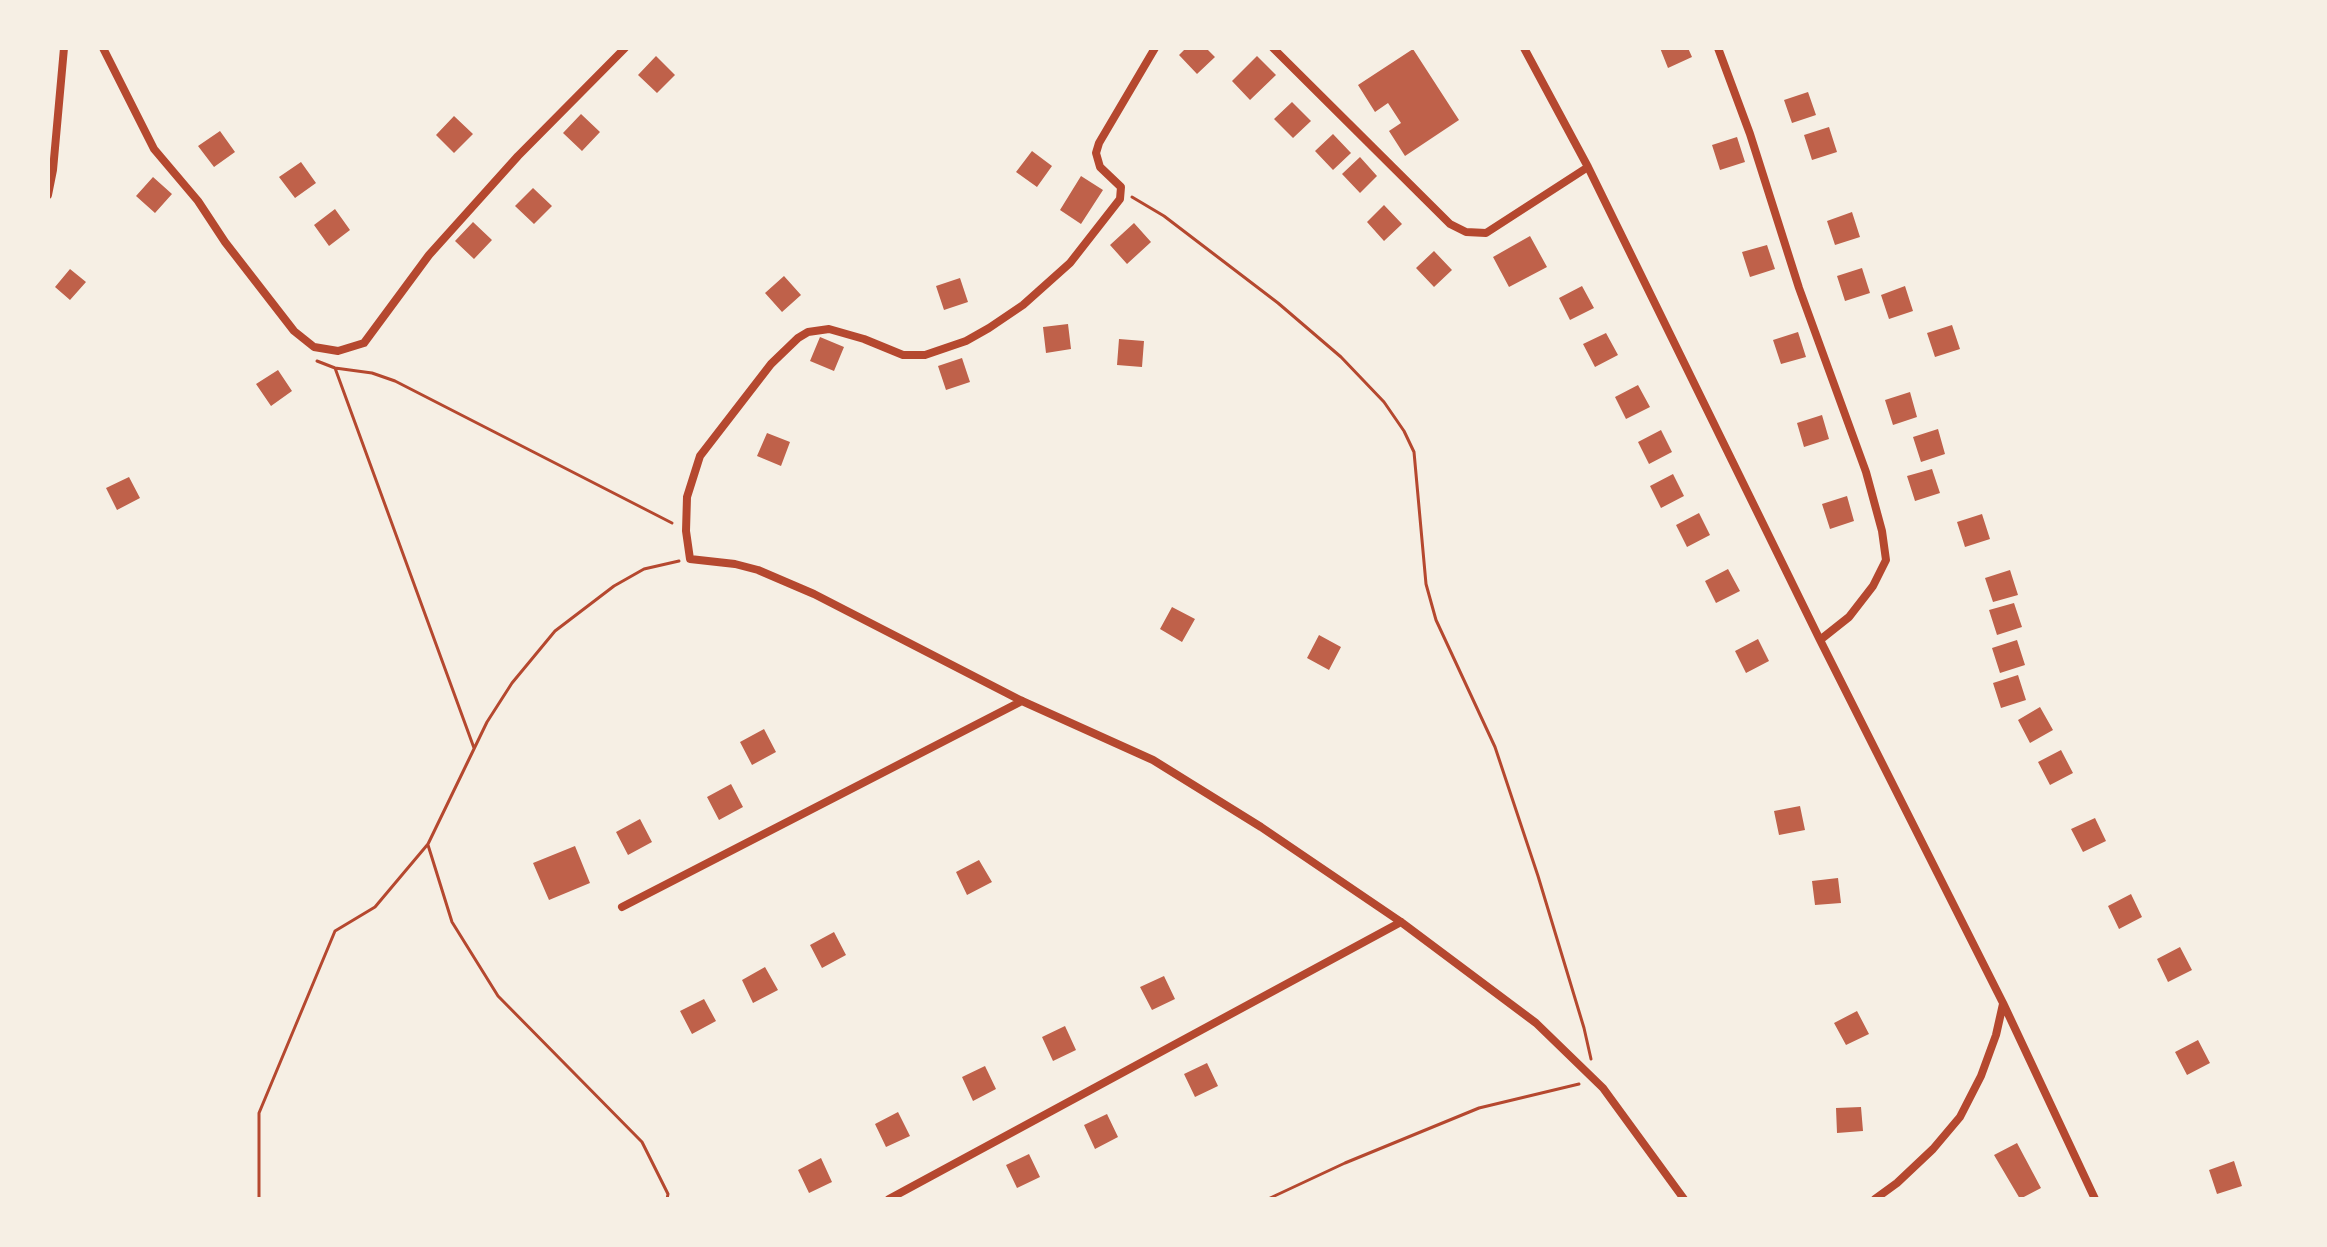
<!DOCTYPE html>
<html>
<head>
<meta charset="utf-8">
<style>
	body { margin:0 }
	#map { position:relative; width:2327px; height:1247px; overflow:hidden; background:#f6efe4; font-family:"Source Sans 3",sans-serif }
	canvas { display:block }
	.frame { position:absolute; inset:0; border:50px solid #f6efe4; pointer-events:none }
</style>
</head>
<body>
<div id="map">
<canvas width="2327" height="1247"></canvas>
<div class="frame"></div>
</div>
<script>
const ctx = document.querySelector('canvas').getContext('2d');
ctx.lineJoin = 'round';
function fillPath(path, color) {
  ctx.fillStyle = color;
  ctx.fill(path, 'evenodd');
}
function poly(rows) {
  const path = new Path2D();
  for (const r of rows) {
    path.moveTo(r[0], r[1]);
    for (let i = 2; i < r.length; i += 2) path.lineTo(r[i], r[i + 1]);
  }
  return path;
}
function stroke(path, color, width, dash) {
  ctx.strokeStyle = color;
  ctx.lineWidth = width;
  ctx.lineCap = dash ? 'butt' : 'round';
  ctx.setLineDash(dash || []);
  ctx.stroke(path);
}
fillPath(poly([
	[1186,48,1206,48,1215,57,1197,74,1179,55],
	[1660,48,1688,48,1692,57,1668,68],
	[1413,49,1459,120,1405,156,1389,131,1401,123,1388,103,1375,112,1358,85],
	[656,56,675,75,657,93,638,75],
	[1257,56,1276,75,1250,100,1232,81],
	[1808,92,1816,115,1792,123,1784,100],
	[1292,102,1311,121,1293,138,1274,119],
	[581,114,600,132,582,151,563,133],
	[454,116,473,134,454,153,436,135],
	[1829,127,1837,152,1812,160,1804,135],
	[220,131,235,152,214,167,198,146],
	[1333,134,1351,153,1333,170,1315,151],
	[1737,137,1745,162,1720,170,1712,145],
	[1032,151,1052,166,1037,187,1016,172],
	[1360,157,1377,176,1360,193,1342,174],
	[301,162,316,183,295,198,279,177],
	[1081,176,1103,190,1081,224,1060,210],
	[153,177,172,194,155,213,136,196],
	[533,188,552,206,534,224,515,206],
	[1384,205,1402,224,1384,241,1367,222],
	[335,209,350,230,329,246,314,225],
	[1852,212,1860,237,1835,245,1827,221],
	[473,222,492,240,474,259,455,241],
	[1134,223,1151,242,1127,264,1110,245],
	[1530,236,1547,267,1509,287,1493,257],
	[1767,245,1775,269,1750,277,1742,252],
	[1434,251,1452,270,1434,287,1416,268],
	[1862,268,1870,293,1845,301,1837,276],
	[70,269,86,282,70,300,55,287],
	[784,276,801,295,782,312,765,293],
	[960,278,968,302,944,310,936,286],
	[1582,286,1594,308,1570,320,1559,298],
	[1905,286,1913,311,1889,319,1881,295],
	[1068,324,1071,349,1046,353,1043,327],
	[1952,325,1960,349,1935,357,1927,333],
	[1798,332,1806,357,1781,364,1773,340],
	[1606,333,1618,355,1595,367,1583,344],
	[820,337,844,347,834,371,810,361],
	[1119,339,1144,341,1142,367,1117,365],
	[962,358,970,382,946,390,938,366],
	[278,370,292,391,271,406,256,384],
	[1638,385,1650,407,1626,419,1615,397],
	[1910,392,1917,417,1893,425,1885,400],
	[1822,415,1829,439,1804,447,1797,423],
	[1938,429,1945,454,1921,462,1913,437],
	[1661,430,1672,452,1649,464,1638,442],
	[767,433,790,442,781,466,757,456],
	[1932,469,1940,493,1915,501,1907,476],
	[1673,474,1684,496,1661,508,1650,486],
	[129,477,140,498,117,510,106,488],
	[1847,496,1854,521,1830,529,1822,504],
	[1699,513,1710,535,1687,547,1676,525],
	[1982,514,1990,539,1965,547,1957,522],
	[1728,569,1740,591,1716,603,1705,581],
	[2010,570,2018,595,1993,602,1985,578],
	[2014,603,2022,627,1997,635,1989,610],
	[1172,607,1195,619,1182,642,1160,629],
	[1319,635,1341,647,1329,670,1307,658],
	[1758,639,1769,661,1746,673,1735,651],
	[2017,640,2025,665,2000,673,1992,648],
	[2018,675,2026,700,2001,708,1993,683],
	[2040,707,2053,730,2030,743,2018,720],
	[764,729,776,752,752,765,740,742],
	[2061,750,2073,773,2050,785,2038,762],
	[731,784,743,807,719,820,707,797],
	[1800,806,1805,830,1779,835,1774,811],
	[2095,818,2106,841,2083,852,2071,829],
	[640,819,652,842,628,855,616,832],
	[575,846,590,883,549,900,533,863],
	[979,860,992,882,967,895,956,872],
	[1838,878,1841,903,1815,905,1812,881],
	[2131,894,2142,917,2119,929,2108,906],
	[834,932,846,955,822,968,810,945],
	[2180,947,2192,970,2168,982,2157,959],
	[765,967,778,990,753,1003,742,980],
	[1164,976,1175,999,1152,1010,1140,987],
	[704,999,716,1021,692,1034,680,1011],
	[1857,1011,1869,1034,1846,1045,1834,1023],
	[1065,1026,1076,1050,1053,1061,1042,1037],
	[2198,1040,2210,1063,2187,1075,2175,1052],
	[1207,1063,1218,1086,1195,1097,1184,1074],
	[985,1066,996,1089,973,1101,962,1077],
	[1861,1107,1863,1131,1837,1133,1836,1108],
	[898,1112,910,1136,886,1147,875,1124],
	[1107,1114,1118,1137,1095,1149,1084,1125],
	[2017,1143,2041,1188,2020,1199,1994,1155],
	[1029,1154,1040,1177,1017,1188,1006,1165],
	[821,1158,832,1182,809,1193,798,1170],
	[2234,1161,2242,1186,2217,1194,2209,1170]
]), '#bf614a');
stroke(poly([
	[1132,197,1164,216,1278,303,1341,357,1384,402,1404,431,1414,452,1426,584,1436,620,1495,747,1538,876,1584,1028,1591,1059],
	[317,361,335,368,372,373,395,381,672,523],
	[335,368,474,748],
	[428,845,452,922,498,996,642,1142,668,1194,667,1199],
	[259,1199,259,1113,335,931,375,907,428,844,487,722,512,683,555,631,614,586,644,569,679,561],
	[1268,1199,1345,1163,1479,1108,1579,1084]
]), '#b5482f', 3);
stroke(poly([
	[103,48,154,149,198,201,225,242,294,331,314,347,338,351,364,343,429,255,518,156,625,48],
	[1155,48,1099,143,1096,153,1100,167,1121,187,1120,199,1070,263,1023,305,989,328,966,341,925,355,903,355,864,339,829,329,808,332,798,338,771,364,700,456,687,497,686,531,690,559,735,564,758,570,814,594,1022,701,1153,760,1261,827,1401,922,1536,1023,1603,1088,1684,1199],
	[1273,48,1450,224,1466,232,1486,233,1588,167],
	[1524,48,1588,167,1820,640,2003,1003,2095,1199],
	[1718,48,1750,134,1799,288,1866,472,1882,531,1886,560,1873,586,1849,617,1820,640],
	[48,195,53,170,64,48],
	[622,907,1022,701],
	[889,1199,1401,922],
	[1875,1199,1897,1183,1933,1149,1960,1117,1981,1076,1996,1035,2003,1004]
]), '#b5482f', 8);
</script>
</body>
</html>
